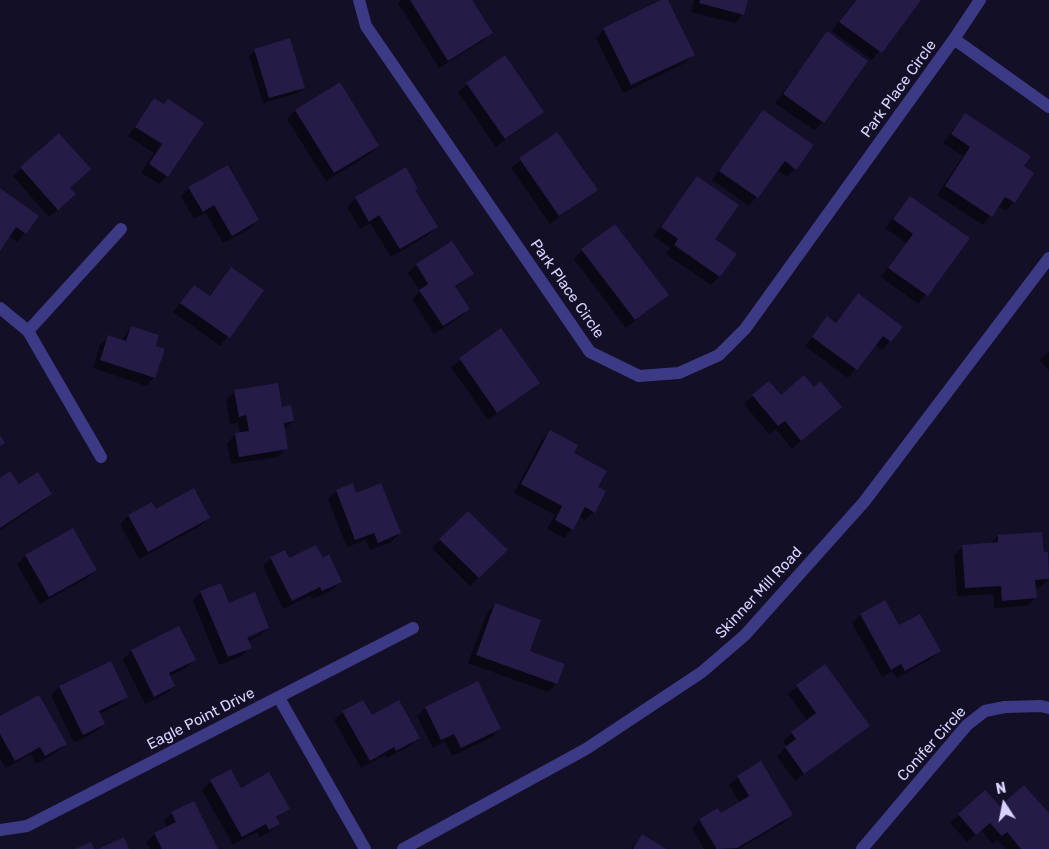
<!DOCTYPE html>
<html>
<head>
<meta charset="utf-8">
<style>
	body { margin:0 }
	#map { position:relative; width:1049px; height:849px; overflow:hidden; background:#130f26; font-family:Rubik,sans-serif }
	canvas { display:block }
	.north { position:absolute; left:979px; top:779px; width:50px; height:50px; -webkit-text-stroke:4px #130f26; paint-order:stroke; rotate:349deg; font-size:14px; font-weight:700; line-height:20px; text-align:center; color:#d9d4ff }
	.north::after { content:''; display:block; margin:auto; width:18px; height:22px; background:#d9d4ff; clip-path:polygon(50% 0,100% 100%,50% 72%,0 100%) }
</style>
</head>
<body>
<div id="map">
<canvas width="1049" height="849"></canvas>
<div class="north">N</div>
</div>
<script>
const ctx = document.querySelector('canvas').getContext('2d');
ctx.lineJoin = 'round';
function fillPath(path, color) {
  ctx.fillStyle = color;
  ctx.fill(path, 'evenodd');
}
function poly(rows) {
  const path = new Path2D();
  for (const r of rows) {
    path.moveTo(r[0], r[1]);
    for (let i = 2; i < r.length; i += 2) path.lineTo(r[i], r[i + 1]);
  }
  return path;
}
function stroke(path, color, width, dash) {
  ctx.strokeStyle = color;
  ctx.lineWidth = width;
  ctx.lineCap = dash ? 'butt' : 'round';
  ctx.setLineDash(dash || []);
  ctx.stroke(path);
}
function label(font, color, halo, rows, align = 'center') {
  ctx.font = font + ' Rubik,sans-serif';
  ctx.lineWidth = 4;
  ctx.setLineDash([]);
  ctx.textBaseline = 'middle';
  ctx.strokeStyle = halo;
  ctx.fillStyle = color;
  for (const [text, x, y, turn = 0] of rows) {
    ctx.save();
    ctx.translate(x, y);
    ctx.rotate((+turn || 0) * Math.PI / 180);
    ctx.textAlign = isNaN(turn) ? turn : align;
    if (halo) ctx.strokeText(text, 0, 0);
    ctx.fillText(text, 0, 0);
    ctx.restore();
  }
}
fillPath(poly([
	[401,0,471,0,492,32,483,41,439,68,398,3],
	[664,0,667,0,693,54,685,63,623,93,596,38,604,29],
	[694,0,747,0,743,14,735,23,691,12],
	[855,0,919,0,872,60,832,31],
	[827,33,823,122,814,130,775,103],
	[255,51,304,87,298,93,263,103,249,56],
	[467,84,543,112,496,147,458,92],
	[154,100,202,123,167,176,159,184,141,173,154,153,128,136],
	[296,110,378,146,370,154,326,181,287,119],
	[764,111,795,169,787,177,777,170,749,206,712,180],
	[965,114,1022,167,1014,202,1005,211,998,206,983,225,937,195,963,156,943,143],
	[557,133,596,189,550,224,511,168],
	[21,168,66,202,49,217,13,176],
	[405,169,414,191,436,227,428,235,391,257,370,223,360,229,347,207,356,198],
	[698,177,714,239,719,276,711,285,666,254,671,248,653,236],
	[189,188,258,220,249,229,223,243,206,213,194,219,181,196],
	[0,190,25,233,17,242,9,236,0,249],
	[910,197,968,239,918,304,881,277,906,243,885,228],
	[452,243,472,274,455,288,468,309,460,317,434,334,412,299,420,291,408,273,417,265],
	[582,250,667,295,626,328,574,259],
	[231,268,262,291,220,346,173,312,194,286,208,297],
	[858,295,901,327,882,350,875,345,848,378,805,346,828,318,835,323],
	[131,328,154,347,154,378,146,386,93,368,100,345,109,337,121,341],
	[501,330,538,383,488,420,451,367],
	[1048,352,1049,352,1049,371,1040,360],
	[814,388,840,407,792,449,776,429,769,434,744,404,753,396,780,397],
	[235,391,281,408,293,421,284,430,286,448,278,457,231,464,227,443,236,434,240,434,238,423,230,424,226,400],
	[551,431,572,454,597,487,594,512,585,520,579,517,572,529,564,538,547,529,555,515,514,493,542,440],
	[0,479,19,486,51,494,42,502,0,530],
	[352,485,356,494,400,533,391,542,370,550,366,540,347,547,328,499,336,491],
	[152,503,155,511,209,518,200,526,139,559,120,524,128,516],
	[468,512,506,550,470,586,432,548],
	[998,536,1043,554,1049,579,1040,587,1035,588,1035,598,1027,606,994,608,993,594,957,596,954,555,963,546,990,544],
	[26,556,95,570,87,578,40,604,17,564],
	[271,558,322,559,341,581,332,590,313,599,311,595,283,609,263,566],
	[201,592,228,605,268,628,259,636,248,641,250,647,242,656,219,665,193,601],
	[259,631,259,634,242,641,241,638],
	[884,601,899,627,940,651,931,659,897,678,892,671,882,677,852,623,860,615],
	[495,604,528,652,563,664,556,684,548,692,468,663,487,613],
	[178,628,194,659,186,668,169,676,174,686,166,694,145,704,123,660,131,651],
	[825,665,869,725,795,781,777,756,787,747,783,741,807,720,788,694],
	[59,687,127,696,118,705,99,714,104,724,95,732,74,743,51,695],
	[426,708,500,729,492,737,452,756,445,741,433,748,417,716],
	[343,712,371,717,418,737,410,746,387,758,385,755,361,768,334,720],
	[0,718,65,744,57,752,36,764,31,754,6,768,0,758],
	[738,777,792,815,783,823,739,849,718,849,699,820,717,810,720,815,740,803,729,785],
	[211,781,241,789,288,809,276,819,278,824,270,832,260,837,257,832,233,845,202,790],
	[1000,808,1049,814,1049,849,1006,849,997,840,993,844,981,830,967,842,950,823,959,815],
	[172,813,217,849,150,849,146,842,155,834,167,828,164,821],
	[699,821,716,849,704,849,692,828],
	[642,836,663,849,631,849]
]), '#0007');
fillPath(poly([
	[410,0,472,0,493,33,448,61],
	[661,0,668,0,695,55,631,85,603,28],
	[700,0,748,0,744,15,699,3],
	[856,0,921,0,882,53,839,22],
	[827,31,868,61,824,123,783,94],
	[290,38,305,88,269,98,254,49],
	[505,55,544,112,505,139,466,83],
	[340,82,379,146,334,173,295,110],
	[154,98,164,104,168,99,204,123,168,177,149,164,162,144,135,127],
	[763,110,814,145,796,170,785,161,758,198,719,171],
	[965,113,1031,156,1024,166,1034,173,1015,203,1005,197,992,217,945,186,970,147,951,134],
	[557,132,598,190,559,216,519,158],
	[59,133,91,169,70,188,76,194,58,210,20,167],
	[228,165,259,220,232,236,214,205,203,212,188,187],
	[406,167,418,189,415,190,438,227,400,249,379,215,369,222,355,197],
	[697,176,739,205,715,239,737,254,720,277,674,245,678,239,661,227],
	[0,188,39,216,26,234,16,227,0,251],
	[910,196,970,238,928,296,888,268,913,234,893,219],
	[615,224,669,295,635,320,581,249],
	[452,241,474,274,455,286,470,309,443,326,419,290,428,284,416,264],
	[231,267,264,290,230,338,180,303,194,285,210,296],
	[858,293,903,327,891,342,883,336,857,370,812,337,827,316,836,323],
	[131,326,159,335,156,346,165,349,155,378,100,360,108,335,126,341],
	[501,328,540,383,497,413,459,358],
	[804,375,814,387,820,381,842,407,801,441,785,421,778,426,752,395,769,381,781,395],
	[278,383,282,407,291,405,294,421,284,423,288,449,239,457,235,433,249,431,246,415,239,417,234,390],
	[550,430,578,445,574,453,607,471,598,487,606,491,595,513,585,507,573,530,555,520,562,506,521,484],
	[0,435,5,443,0,446],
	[10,471,19,484,38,472,52,494,0,528,0,478],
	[353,483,356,493,381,483,401,533,378,543,374,533,355,540,336,490],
	[194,488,210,518,148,552,128,515,152,502,156,509],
	[468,511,508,550,479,578,439,539],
	[73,528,97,570,49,597,25,555],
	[1042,532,1044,552,1048,552,1049,579,1035,580,1037,598,1002,601,1001,586,965,588,962,545,998,542,998,535],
	[316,545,323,558,329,554,342,582,322,591,320,587,292,601,270,557,285,550,289,558],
	[221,583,229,603,255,592,269,628,247,637,252,648,228,657,200,591],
	[885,600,899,625,920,614,941,651,905,671,901,664,891,670,860,614],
	[495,603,541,620,530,651,565,664,557,684,476,655],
	[179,626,196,660,169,673,175,686,154,697,131,650],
	[111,661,128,697,99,711,105,724,83,735,59,686],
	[825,664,870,726,804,774,785,747,796,739,791,732,816,713,796,685],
	[478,681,501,729,461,748,454,734,441,740,425,707],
	[39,695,67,744,45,756,40,747,15,761,0,734,0,716],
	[363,700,372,715,399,700,420,738,396,751,394,747,370,761,342,711],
	[761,761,793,815,737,848,717,849,699,819,718,808,721,813,749,796,737,776],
	[231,769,241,788,269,772,290,809,276,817,280,824,269,830,266,824,242,837,210,780],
	[1024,785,1049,813,1049,849,1021,849,1007,832,1002,836,990,823,976,835,958,814,985,790,1000,806],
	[194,801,218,849,162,849,154,833,176,822,171,812],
	[642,834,666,849,633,849],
	[124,837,129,849,98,849],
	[91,842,94,849,75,849]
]), '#241b47');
stroke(poly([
	[359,0,366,26,590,352,639,376,679,373,719,355,745,329,954,39,980,0],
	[954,39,1049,107],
	[0,308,28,331,101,457],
	[28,331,121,229],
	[279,698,365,849],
	[0,830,27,826,413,628],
	[403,849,586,749,702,672,745,635,864,502,1049,258],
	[862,849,967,725,985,711,1005,707,1041,706,1049,708]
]), '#3d3a85', 12);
label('15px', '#d9d4ff', '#130f26', [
	["Park Place Circle",899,89,-54],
	["Park Place Circle",567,289,55],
	["Skinner Mill Road",759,593,-47],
	["Eagle Point Drive",201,719,-27],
	["Conifer Circle",932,744,-48]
]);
</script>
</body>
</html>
